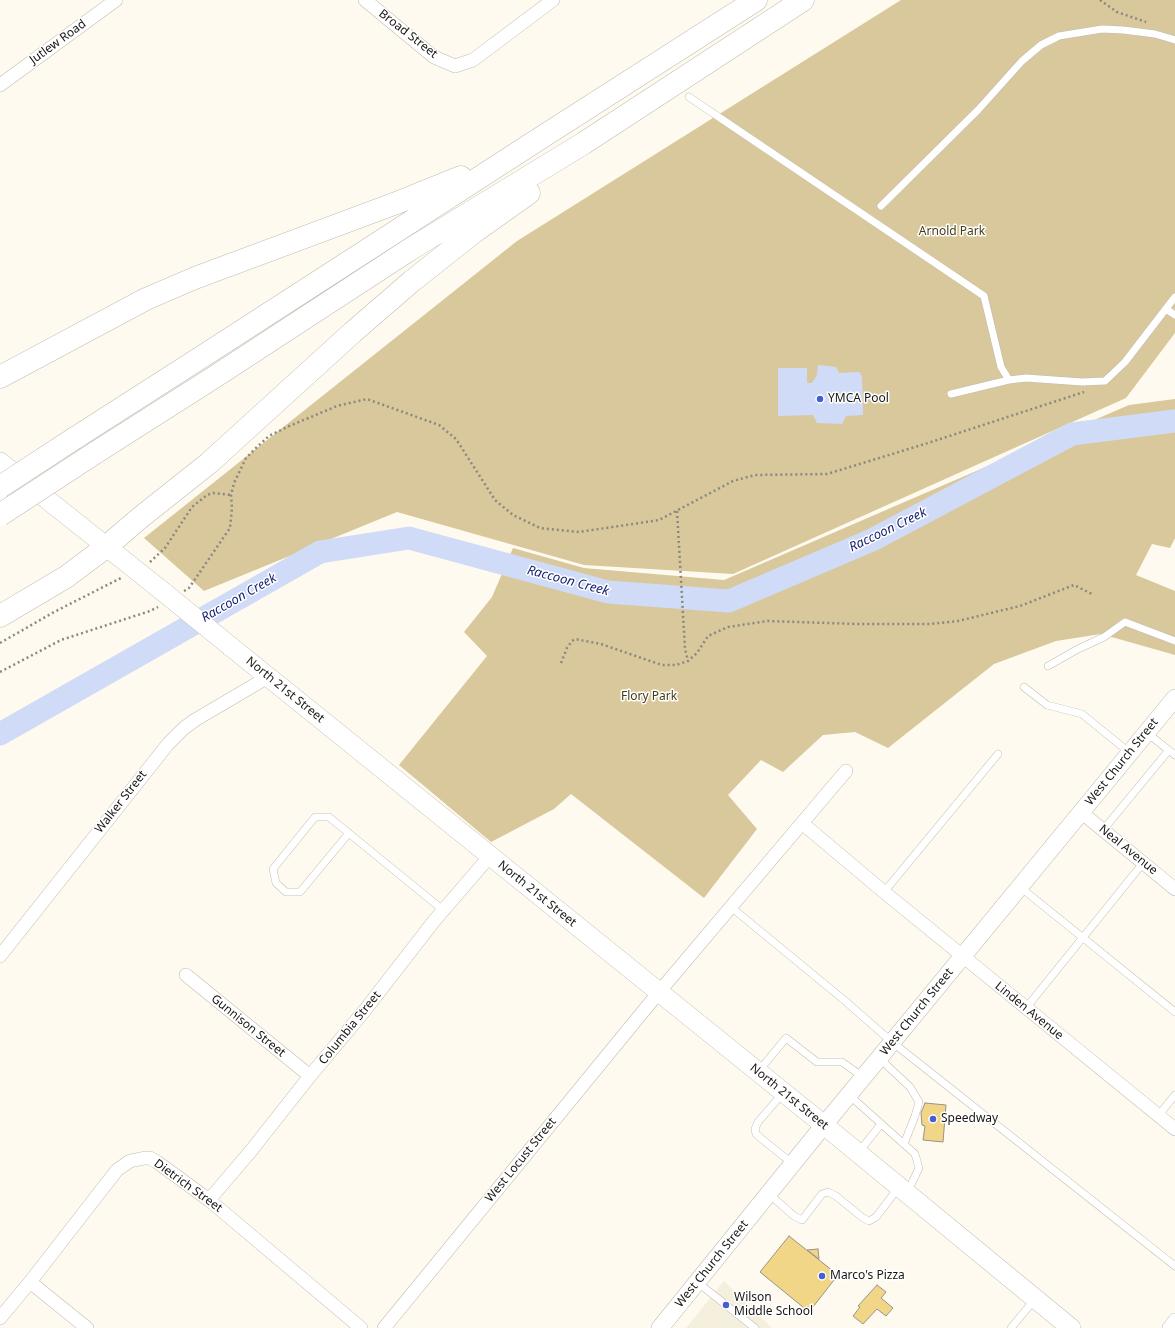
<!DOCTYPE html>
<html>
<head>
<meta charset="utf-8">
<style>
	body { margin:0 }
	canvas { display:block; background:#fefaef }
</style>
</head>
<body>
<canvas width="1175" height="1328"></canvas>
<script>
const ctx = document.querySelector('canvas').getContext('2d');
ctx.lineJoin = 'round';
function fillPath(path, color) {
  ctx.fillStyle = color;
  ctx.fill(path, 'evenodd');
}
function poly(rows) {
  const path = new Path2D();
  for (const r of rows) {
    path.moveTo(r[0], r[1]);
    for (let i = 2; i < r.length; i += 2) path.lineTo(r[i], r[i + 1]);
  }
  return path;
}
function stroke(path, color, width, dash) {
  ctx.strokeStyle = color;
  ctx.lineWidth = width;
  ctx.lineCap = dash ? 'butt' : 'round';
  ctx.setLineDash(dash || []);
  ctx.stroke(path);
}
function label(font, color, halo, rows, align = 'center') {
  ctx.font = font + ' "Noto Sans",sans-serif';
  ctx.lineWidth = 3;
  ctx.setLineDash([]);
  ctx.textBaseline = 'middle';
  ctx.strokeStyle = halo;
  ctx.fillStyle = color;
  for (const [text, x, y, turn = 0] of rows) {
    ctx.save();
    ctx.translate(x, y);
    ctx.rotate((+turn || 0) * Math.PI / 180);
    ctx.textAlign = isNaN(turn) ? turn : align;
    if (halo) ctx.strokeText(text, 0, 0);
    ctx.fillText(text, 0, 0);
    ctx.restore();
  }
}
fillPath(poly([
	[724,1281,772,1328,686,1328]
]), '#f5efdd');
fillPath(poly([
	[901,0,1175,0,1175,333,1126,398,733,574,584,565,397,512,204,591,144,538,517,241],
	[1175,399,1175,538,1170,548,1152,544,1136,575,1175,591,1175,655,1101,634,1056,641,994,664,888,748,855,732,823,735,783,772,761,760,728,795,757,829,704,898,571,794,554,809,491,842,399,765,487,656,464,632,492,597,513,548,584,568,724,580,1129,405]
]), '#d8c89b');
fillPath(poly([
	[818,365,836,367,839,373,859,372,862,376,863,415,846,416,842,424,817,423,813,415,778,416,778,368,807,368,807,383,812,383,817,375]
]), '#d0dbf7');
stroke(poly([
	[0,734,320,552,409,538,608,592,729,601,872,540,1072,434,1175,421]
]), '#d0dbf7', 23);
const building = poly([
	[925,1103,946,1105,943,1142,923,1140,925,1126,922,1125,921,1113,925,1103],
	[789,1236,838,1275,809,1312,760,1272,789,1236],
	[818,1249,819,1259,807,1250,818,1249],
	[877,1285,886,1292,881,1298,893,1308,886,1316,877,1309,863,1324,853,1316,860,1307,858,1306,877,1285]
]);
fillPath(building, '#f1d688');
stroke(building, '#97938a', 1);
const service = poly([
	[689,97,984,296,1001,367,1009,380,1026,378,1082,382,1105,381,1125,362,1175,297],
	[881,206,978,110,1022,61,1041,45,1059,36,1102,29,1123,30,1155,34,1175,40],
	[1166,309,1175,315],
	[951,394,1009,380],
	[1048,666,1078,649,1104,637,1125,622,1175,641],
	[1024,687,1047,705,1082,714,1130,753],
	[1147,733,1175,755],
	[1103,830,1169,750],
	[349,833,300,892,286,892,276,883,273,869,315,817,329,817,443,910],
	[1020,887,1175,1012],
	[884,892,998,754],
	[731,907,844,1000,892,1042,1175,1266],
	[1026,1008,1143,863],
	[879,1058,910,1087,919,1102,915,1116,904,1144],
	[758,1072,786,1038,817,1062,842,1062,863,1077],
	[783,1093,758,1122,755,1129,756,1134,763,1140,793,1164],
	[849,1095,915,1154,919,1168,907,1193],
	[1158,1116,1175,1095],
	[858,1153,881,1124],
	[769,1194,794,1216,802,1220,822,1194,828,1192,836,1196,863,1218,869,1221,876,1217,899,1187],
	[697,1282,755,1328],
	[1011,1328,1035,1299]
]);
const minor = poly([
	[365,0,434,57,455,66,473,60,553,0],
	[0,85,116,0],
	[1081,812,1175,889],
	[802,823,884,892,1175,1129],
	[0,956,168,744,184,728,195,720,268,677],
	[186,975,310,1076],
	[209,1200,250,1152,310,1076,365,1010,434,921,490,856],
	[30,1282,87,1328],
	[0,1318,30,1282,117,1170,130,1161,145,1158,150,1158,157,1162,209,1200,361,1328],
	[384,1328,659,992,846,771],
	[1169,1328,1175,1320]
]);
const tertiary = poly([
	[660,1328,824,1125,1175,698]
]);
const secondary = poly([
	[0,462,161,590],
	[230,646,824,1125,1071,1328]
]);
const motorway = poly([
	[0,377,146,299,195,278,399,202,461,177],
	[75,438,200,358,539,139,756,0],
	[95,453,216,376,409,250,584,143,803,0],
	[0,616,66,577,106,547,141,517,209,463,353,332,412,281,474,232,529,193]
]);
stroke(service, '#c0bcb2', 8);
stroke(minor, '#c0bcb2', 14);
stroke(tertiary, '#c0bcb2', 18);
stroke(secondary, '#c0bcb2', 20);
stroke(motorway, '#c0bcb2', 23);
stroke(poly([
	[1100,0,1117,12,1146,22],
	[677,511,685,649,688,661],
	[150,562,165,548,192,507,207,495,213,493,231,495],
	[184,591,189,588,230,528,232,508,231,495,234,483,246,458,257,447,269,436,287,427,337,406,367,399,439,425,456,439,495,500,513,515,540,528,579,532,659,520,733,481,755,475,827,474,928,443,1084,392],
	[0,643,54,612,121,578],
	[561,663,567,648,572,641,575,639,601,644,662,665,676,665,688,661,697,653,708,636,728,627,768,621,858,624,930,624,958,621,1020,606,1074,585,1092,594],
	[0,672,61,640,150,611,158,607]
]), '#8b8881', 2.5, [2, 3]);
stroke(service, '#fff', 7);
stroke(minor, '#fff', 13);
stroke(tertiary, '#fff', 17);
stroke(secondary, '#fff', 19);
stroke(motorway, '#fff', 22);
const secondaryBridge = poly([
	[161,590,230,646]
]);
const motorwayBridge = poly([
	[0,487,75,438],
	[0,515,95,453]
]);
stroke(secondaryBridge, '#c0bcb2', 20, []);
stroke(motorwayBridge, '#c0bcb2', 23, []);
stroke(secondaryBridge, '#fff', 19);
stroke(motorwayBridge, '#fff', 22);
for (const [x, y, r, color] of [
	[820,399,4,"#455fd2"],
	[933,1119,4,"#455fd2"],
	[822,1276,4,"#455fd2"],
	[726,1305,4,"#455fd2"]
]) {
  const dot = new Path2D();
  dot.arc(x, y, r, 0, 2 * Math.PI);
  ctx.fillStyle = color;
  ctx.fill(dot);
  stroke(dot, '#fff', 1.5);
}
label('12px', '#171612', '#fff', [
	["Broad Street",408,34,38],
	["Jutlew Road",58,42,-36],
	["North 21st Street",285,690,39],
	["West Church Street",1122,762,-51],
	["Walker Street",121,802,-52],
	["Neal Avenue",1128,850,39],
	["North 21st Street",537,894,39],
	["Linden Avenue",1029,1011,39],
	["West Church Street",917,1012,-51],
	["Gunnison Street",248,1026,39],
	["Columbia Street",350,1028,-51],
	["North 21st Street",789,1097,39],
	["West Locust Street",521,1160,-51],
	["Dietrich Street",188,1186,36],
	["West Church Street",712,1264,-51]
]);
label('12px', '#453a18', '#fff', [
	["Arnold Park",952,232],
	["Flory Park",649,697]
]);
label('12px', '#171612', '#fff', [
	["YMCA Pool",828,399],
	["Speedway",941,1119],
	["Marco's Pizza",830,1276],
	["Wilson",734,1298],
	["Middle School",734,1312]
], 'left');
label('italic 13px', '#192572', '#fff', [
	["Raccoon Creek",888,530,-26],
	["Raccoon Creek",568,581,15],
	["Raccoon Creek",239,598,-30]
]);
</script>
</body>
</html>
